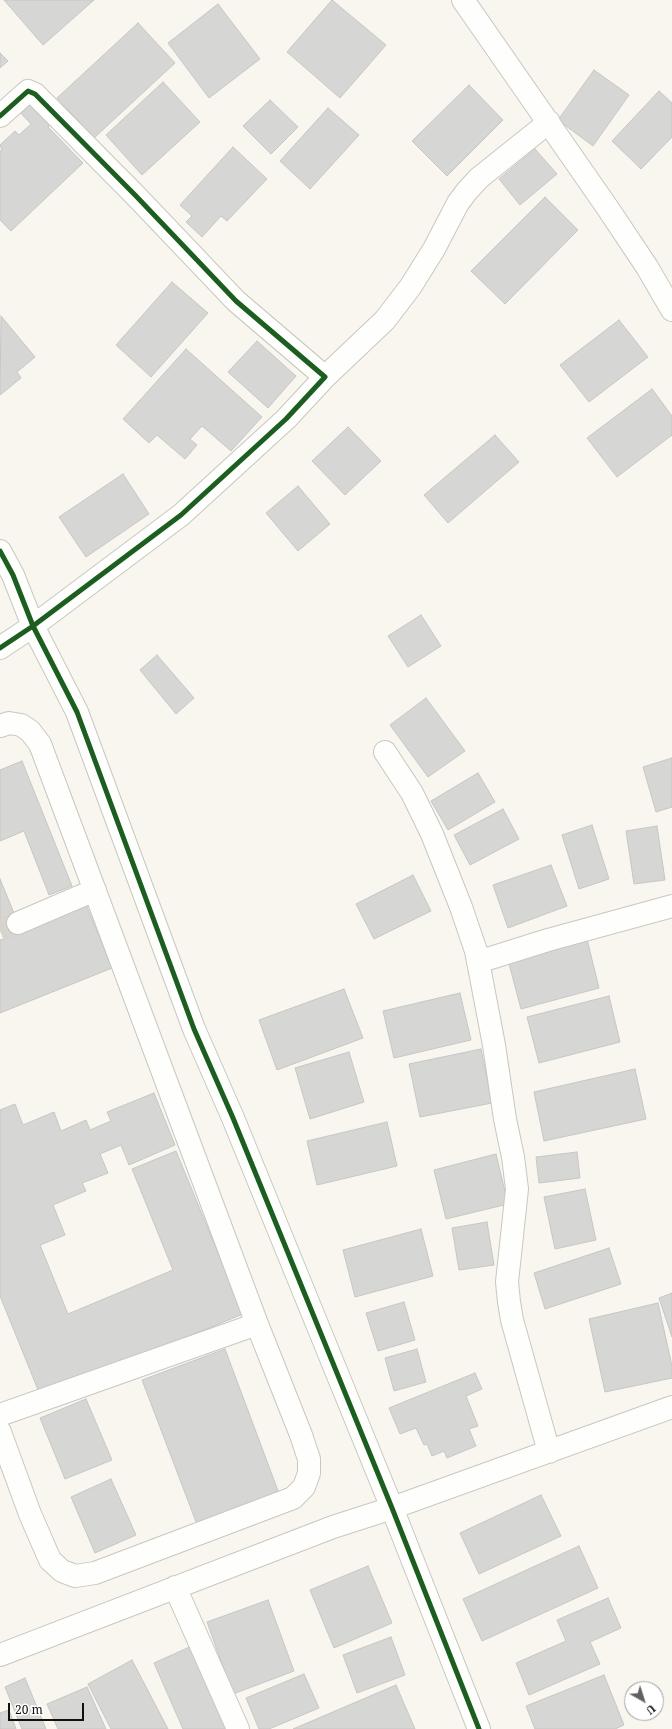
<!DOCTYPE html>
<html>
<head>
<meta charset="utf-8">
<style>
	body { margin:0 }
	#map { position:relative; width:672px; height:1729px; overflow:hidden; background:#f8f6ee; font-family:"Noto Serif",serif }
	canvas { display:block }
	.north { position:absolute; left:624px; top:1681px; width:40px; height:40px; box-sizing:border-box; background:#fff; border:1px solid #a09f9d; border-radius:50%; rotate:141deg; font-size:11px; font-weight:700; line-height:16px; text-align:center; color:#12100b }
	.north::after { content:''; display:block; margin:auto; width:14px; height:18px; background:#62605a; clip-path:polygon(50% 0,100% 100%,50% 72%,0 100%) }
	.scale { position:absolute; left:8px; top:1703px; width:76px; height:18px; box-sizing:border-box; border:2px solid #12100b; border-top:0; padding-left:5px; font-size:12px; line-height:14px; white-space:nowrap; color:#12100b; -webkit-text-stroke:3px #fff; paint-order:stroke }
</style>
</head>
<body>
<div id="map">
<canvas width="672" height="1729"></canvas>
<div class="north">U</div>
<div class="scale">20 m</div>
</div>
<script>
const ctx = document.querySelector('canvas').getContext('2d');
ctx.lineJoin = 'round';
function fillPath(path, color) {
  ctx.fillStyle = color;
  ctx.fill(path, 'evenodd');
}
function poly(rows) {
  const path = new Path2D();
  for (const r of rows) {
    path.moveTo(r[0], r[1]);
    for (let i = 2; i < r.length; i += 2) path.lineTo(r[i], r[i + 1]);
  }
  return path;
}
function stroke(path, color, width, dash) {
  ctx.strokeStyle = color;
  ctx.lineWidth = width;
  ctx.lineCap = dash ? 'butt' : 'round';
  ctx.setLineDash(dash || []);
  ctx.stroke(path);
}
const building = poly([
	[4,0,94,0,43,45,4,0],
	[332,0,386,45,340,98,287,52,332,0],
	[218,4,260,59,209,98,168,43,218,4],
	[138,23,175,63,94,138,57,98,138,23],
	[0,53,8,61,0,68,0,53],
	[594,70,629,95,593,146,558,120,594,70],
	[163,82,200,122,142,175,106,135,163,82],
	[469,85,503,120,447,176,412,141,469,85],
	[659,91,672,103,672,137,641,169,612,141,659,91],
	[28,98,52,123,48,127,83,163,11,231,0,220,0,151,2,150,0,145,15,131,19,135,31,124,17,109,28,98],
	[270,100,298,127,271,154,243,126,270,100],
	[328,108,359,135,310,189,280,161,328,108],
	[233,147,267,179,227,221,221,216,202,237,186,222,192,216,180,205,233,147],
	[535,149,557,174,520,205,499,179,535,149],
	[545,197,578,230,505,304,471,271,545,197],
	[172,282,208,313,151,377,116,345,172,282],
	[1,316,35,357,17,372,21,378,0,395,1,316],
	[619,320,648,357,589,402,560,365,619,320],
	[257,341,296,376,268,408,228,372,257,341],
	[186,349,262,417,231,451,202,426,190,439,197,445,185,459,157,435,149,443,123,419,186,349],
	[652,389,672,416,672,435,617,477,587,438,652,389],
	[348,427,381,461,345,495,312,461,348,427],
	[495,435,519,462,448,523,424,495,495,435],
	[123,474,149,514,86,557,59,517,123,474],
	[298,486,330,524,298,551,266,513,298,486],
	[421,615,441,646,408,667,388,636,421,615],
	[157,655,194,698,176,714,140,670,157,655],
	[426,698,465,751,428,777,390,725,426,698],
	[672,758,672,807,656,812,643,767,672,758],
	[22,761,72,886,49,895,24,831,0,841,0,770,22,761],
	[478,773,495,802,448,830,431,801,478,773],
	[503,809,519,839,470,865,454,835,503,809],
	[592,825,609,879,579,889,562,835,592,825],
	[657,826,665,880,634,884,626,831,657,826],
	[551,865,567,906,508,928,493,885,551,865],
	[413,875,431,911,374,939,356,904,413,875],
	[0,879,16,918,85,902,112,968,0,1013,0,940,4,939,0,929,0,879],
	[587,939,599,988,521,1009,508,960,587,939],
	[344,989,363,1038,277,1070,259,1020,344,989],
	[460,993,471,1040,394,1058,383,1011,460,993],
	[609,996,620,1042,539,1063,527,1017,609,996],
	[481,1049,492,1103,420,1117,409,1064,481,1049],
	[349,1052,364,1102,310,1119,295,1068,349,1052],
	[635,1069,646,1119,544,1141,534,1092,635,1069],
	[154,1093,175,1145,129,1165,121,1145,100,1154,108,1173,82,1183,86,1191,53,1205,65,1235,40,1245,68,1314,173,1270,132,1169,176,1151,243,1314,41,1397,0,1296,0,1110,15,1104,23,1125,54,1112,61,1131,86,1120,90,1130,111,1121,107,1112,154,1093],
	[387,1122,397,1166,317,1185,307,1141,387,1122],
	[577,1152,580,1178,539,1183,536,1157,577,1152],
	[496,1154,508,1204,446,1219,434,1170,496,1154],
	[585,1189,596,1240,555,1249,544,1197,585,1189],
	[487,1222,494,1265,459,1270,452,1228,487,1222],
	[421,1229,433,1276,355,1297,343,1250,421,1229],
	[609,1248,621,1284,545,1309,534,1273,609,1248],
	[672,1293,672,1337,659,1298,672,1293],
	[404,1302,415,1340,378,1351,366,1313,404,1302],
	[658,1303,672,1366,672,1378,605,1392,589,1319,658,1303],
	[225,1349,280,1496,198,1527,142,1380,225,1349],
	[417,1349,426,1382,394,1391,385,1358,417,1349],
	[475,1373,482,1389,466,1396,478,1426,469,1429,476,1446,447,1458,444,1451,432,1456,427,1444,424,1445,416,1428,400,1434,389,1408,475,1373],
	[86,1399,112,1460,65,1479,40,1418,86,1399],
	[111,1479,136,1535,95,1553,71,1497,111,1479],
	[541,1495,561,1536,479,1574,460,1533,541,1495],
	[579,1546,598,1588,482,1641,463,1599,579,1546],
	[368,1566,392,1623,334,1648,310,1590,368,1566],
	[608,1598,621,1628,590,1642,600,1664,529,1695,516,1663,566,1641,557,1620,608,1598],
	[268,1600,294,1671,233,1694,207,1622,268,1600],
	[391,1637,405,1675,357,1693,343,1655,391,1637],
	[194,1645,231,1729,183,1729,154,1663,194,1645],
	[132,1660,168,1729,111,1729,88,1684,132,1660],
	[304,1674,319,1708,269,1729,259,1729,246,1698,304,1674],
	[604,1675,624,1725,615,1729,535,1729,526,1706,604,1675],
	[25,1678,46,1729,22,1729,5,1687,25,1678],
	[396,1685,415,1729,293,1729,396,1685],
	[87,1687,106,1729,58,1729,47,1704,87,1687],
	[9,1710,16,1729,0,1729,0,1713,9,1710]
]);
fillPath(building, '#d6d6d5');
stroke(building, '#c6c6c5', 1);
stroke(poly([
	[0,930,18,923]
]), '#d6d4cc', 22, [22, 11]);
const minor = poly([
	[463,0,609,210,647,267,672,310],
	[0,116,28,91,35,94,136,196,236,301,325,377,286,419,181,515,33,626,0,648],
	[325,377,385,320,411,286,434,249,458,203,467,191,479,178,549,122],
	[0,551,13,575,33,626,77,712,194,1029,233,1118,392,1508,479,1729],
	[0,726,9,723,21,725,30,731,40,744,257,1324],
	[385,752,412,793,432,834,461,907,476,951,494,1045,505,1119,513,1157,517,1189,507,1282,509,1302,512,1320,549,1452],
	[18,923,95,890],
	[478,962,548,940,672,906],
	[0,1415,257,1324,301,1435,309,1459,309,1473,304,1487,293,1498,95,1573,75,1576,62,1571,50,1560,30,1514,0,1432],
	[175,1587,238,1729],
	[0,1655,333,1527,392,1508,672,1407]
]);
stroke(minor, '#c8c7c0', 24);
stroke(minor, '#fefefc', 22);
stroke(poly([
	[0,116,28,91,35,94,136,196,236,301,325,377,286,419,181,515,33,626,0,648],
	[0,551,13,575,33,626,77,712,194,1029,233,1118,392,1508,479,1729]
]), '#1b5e20', 5);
</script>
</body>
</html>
